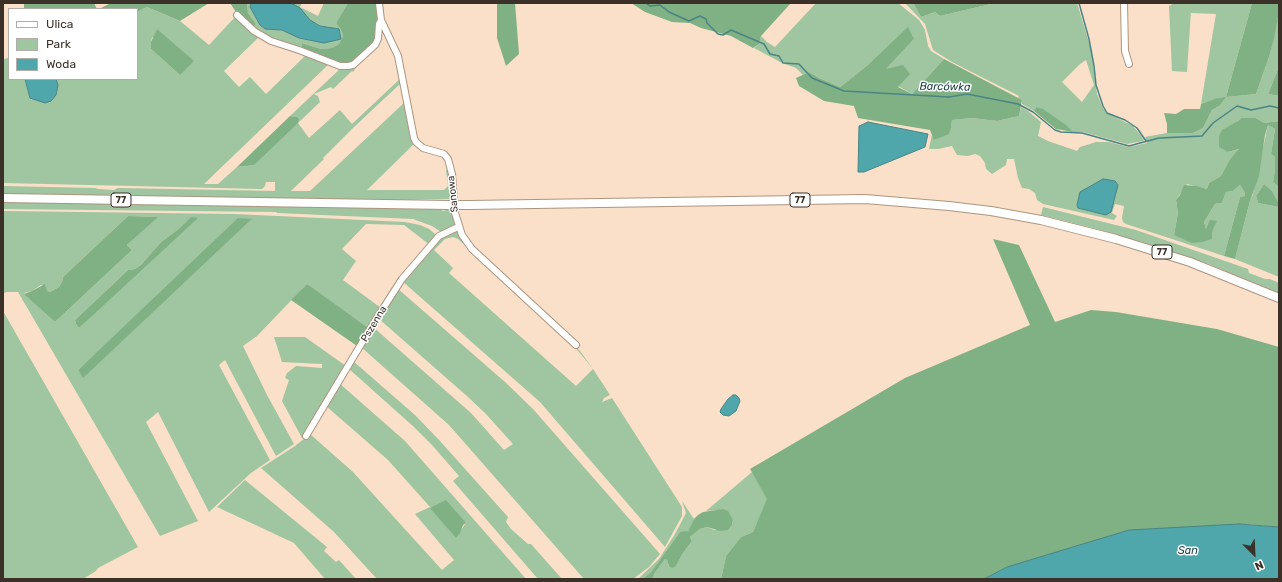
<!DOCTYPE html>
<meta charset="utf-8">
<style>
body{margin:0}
#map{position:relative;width:1282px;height:582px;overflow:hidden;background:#fae0c8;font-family:Rubik,sans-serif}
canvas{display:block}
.frame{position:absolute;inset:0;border:4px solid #3b3128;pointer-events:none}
.legend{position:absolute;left:8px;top:8px;width:130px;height:72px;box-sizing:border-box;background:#fff;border:1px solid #b1ada9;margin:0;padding:5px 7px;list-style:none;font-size:12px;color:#3b3128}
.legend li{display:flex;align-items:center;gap:8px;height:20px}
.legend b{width:20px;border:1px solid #b1ada9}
.north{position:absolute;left:1234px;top:534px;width:40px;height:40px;-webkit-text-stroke:3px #fff;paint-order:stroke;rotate:156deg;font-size:11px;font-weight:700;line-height:16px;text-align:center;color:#3b3128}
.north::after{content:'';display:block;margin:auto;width:14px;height:18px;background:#3b3128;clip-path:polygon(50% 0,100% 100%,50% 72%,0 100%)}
</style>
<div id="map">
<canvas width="1282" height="582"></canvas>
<div class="frame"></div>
<ul class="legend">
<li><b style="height:5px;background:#fff"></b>Ulica</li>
<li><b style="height:11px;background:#9fc5a1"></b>Park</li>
<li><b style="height:11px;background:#50a7ab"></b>Woda</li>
</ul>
<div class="north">N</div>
</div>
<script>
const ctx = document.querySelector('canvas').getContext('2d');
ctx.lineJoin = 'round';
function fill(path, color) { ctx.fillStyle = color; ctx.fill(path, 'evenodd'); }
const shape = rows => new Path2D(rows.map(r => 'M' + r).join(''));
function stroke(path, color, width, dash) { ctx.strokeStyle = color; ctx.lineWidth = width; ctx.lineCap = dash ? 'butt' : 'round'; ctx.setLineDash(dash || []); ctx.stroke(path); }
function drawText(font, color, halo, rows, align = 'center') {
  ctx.font = font + ' Rubik,sans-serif'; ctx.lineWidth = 3; ctx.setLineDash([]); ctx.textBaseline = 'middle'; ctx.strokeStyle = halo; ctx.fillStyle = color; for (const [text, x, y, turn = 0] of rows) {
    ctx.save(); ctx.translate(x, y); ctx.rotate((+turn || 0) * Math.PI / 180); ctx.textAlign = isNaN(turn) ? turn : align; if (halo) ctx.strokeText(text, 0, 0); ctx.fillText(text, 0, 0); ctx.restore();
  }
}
const green = shape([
 [247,3,251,3,250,7,260,25,265,29,282,30,299,38,337,28,325,28,320,26,310,20,295,5,289,3,302,3,300,7,318,16,324,3,348,3,336,23,341,30,343,36,339,44,332,48,321,49,302,43,301,49,272,40,252,28,256,24,248,13],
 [816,3,898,3,919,20,925,30,928,46,931,51,944,59,912,94,898,86,885,70,914,39,868,65,840,87,819,78,809,72,803,75,796,68,782,63,754,48,759,44,761,36,767,42,775,47],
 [905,3,915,3,914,4,921,17,935,12,940,16,995,3,1077,3,1091,49,1097,94,1103,108,1107,113,1133,126,1143,138,1144,141,1127,144,1083,132,1073,132,1036,107,1034,111,1022,104,1022,100,1018,98,1019,96,952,62,933,50,925,24],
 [1086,60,1094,85,1082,102,1062,82,1080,64],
 [1174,3,1252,3,1226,97,1256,94,1269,57,1279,12,1279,67,1268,94,1279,96,1279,121,1264,123,1256,118,1241,118,1237,122,1228,152,1240,149,1230,159,1221,176,1209,183,1207,189,1187,184,1176,200,1178,213,1174,235,1212,239,1213,229,1206,229,1204,222,1215,204,1222,203,1226,192,1233,191,1240,185,1244,191,1245,196,1240,197,1224,256,1126,224,1123,222,1122,218,1124,206,1115,204,1112,213,1117,216,1114,220,1043,204,1037,200,1035,193,1029,189,1022,188,1018,178,1014,159,1007,159,1006,165,992,174,986,169,985,163,980,156,975,154,968,156,957,155,952,146,938,149,929,149,932,134,935,140,951,128,952,120,972,118,997,121,1019,116,1021,107,1028,111,1041,122,1038,136,1048,141,1077,151,1080,147,1096,142,1109,142,1129,147,1147,143,1145,137,1167,133,1193,133,1203,128,1212,110,1219,106,1214,99,1201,104,1216,14,1191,13,1191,11,1187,72,1172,71,1169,6],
 [147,7,180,21,209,45,236,16,259,37,224,71,239,87,250,77,266,94,307,54,330,63,204,184,218,184,237,167,254,165,294,116,290,116,341,68,360,62,353,72,352,71,333,89,331,87,314,94,318,96,320,102,298,123,309,138,340,110,352,124,401,78,401,83,354,127,323,158,324,159,291,191,310,191,405,102,410,130,409,132,409,135,411,135,415,143,367,190,444,190,448,186,446,170,448,170,450,171,455,223,454,226,441,232,432,226,413,219,277,213,276,212,3,209,3,202,440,209,443,211,450,209,449,199,395,200,3,194,3,186,95,188,98,189,114,190,118,188,275,191,275,182,266,182,265,186,262,189,3,183,3,59,9,58,9,79,25,79,29,95,53,99,57,91,56,79,137,79,137,12],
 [152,37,180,75,151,49,151,42],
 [1268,125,1275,129,1271,154,1275,157,1275,171,1273,182,1279,187,1279,203,1272,191,1264,184,1256,196,1258,203,1279,207,1279,277,1235,259,1250,201,1253,194],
 [1043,207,1136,230,1248,269,1249,273,1265,279,1270,279,1279,283,1279,294,1209,264,1170,251,1093,228,1041,215],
 [3,211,235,214,405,222,420,225,429,229,435,234,435,237,430,245,404,225,366,224,342,249,356,261,343,280,381,308,306,434,302,438,282,401,289,380,285,378,287,373,296,366,322,368,322,364,282,362,274,337,305,337,346,366,357,346,307,284,257,336,243,346,267,395,294,444,276,456,225,360,219,365,270,460,251,473,209,512,158,412,146,422,198,521,160,536,18,292,7,292,3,293],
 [128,216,157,217,127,245,132,250,55,322,24,293,32,291,41,285,46,287,46,291,50,292,59,287,62,282,63,277],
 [191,217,79,328,76,324,75,320,128,270,135,269,141,265,161,242,180,228],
 [252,219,83,377,78,370,152,301],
 [456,231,467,247,458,239,453,237,445,239,434,250,453,268,449,273,576,386,593,369,569,340,580,351,593,369,610,395,604,398,602,402,612,398,682,507,682,516,665,547,540,402,402,281,441,238],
 [397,288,505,382,533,409,660,554,649,567,633,579,584,579,449,425,361,347,373,327,471,413,504,450,513,444,486,414,468,397,378,318],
 [3,311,138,547,98,568,96,571,83,579,3,579],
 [353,361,415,415,440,441,508,517,506,522,511,529,528,544,531,544,562,579,538,579,453,481,459,476,432,445,414,427,348,368],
 [339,383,405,441,526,579,377,579,334,532,261,468,295,446,310,434,353,472,442,570,454,560,415,514,430,507,388,460,326,406],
 [430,507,466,523,456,537],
 [752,472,768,499,753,532,741,537,726,556,721,579,653,579,654,574,665,559,667,560,669,566,676,566,683,553,692,541,690,537,700,529,707,527,714,530,728,530,732,525,733,520,717,510,706,511],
 [245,480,327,547,324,551,336,562,339,560,356,579,325,579,294,543,217,507],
 [682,501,694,519,690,529,688,533,680,532,651,572,643,579,638,579,659,559,675,534,686,513]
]);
const forest = shape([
 [24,3,94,3,97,9,24,9],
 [111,3,209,3,180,21,147,7,137,12,137,9,99,9],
 [230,3,247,3,248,13,256,24,252,28,238,15],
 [348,3,377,3,379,19,376,40,354,63,342,65,301,49,302,43,321,49,332,48,339,44,343,36,341,30,336,23],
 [497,3,515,3,519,54,506,66,497,38],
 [631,3,791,3,761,36,759,44,753,48,731,36,701,28,690,23,672,22,645,12],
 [915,3,995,3,940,16,935,12,921,17,914,4],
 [1252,3,1279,3,1279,12,1274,38,1269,57,1256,94,1226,97,1219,106,1212,110,1203,128,1193,133,1167,133,1167,124,1164,113,1176,114,1184,109,1200,109,1201,104,1214,99,1226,97],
 [908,27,914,39,886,69,903,65,910,74,898,87,912,94,944,59,1022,100,1019,116,997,121,972,118,952,120,951,128,949,134,934,140,930,130,858,118,854,106,824,101,799,86,796,78,809,72,819,78,840,87,868,65],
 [157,29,194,61,180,75,151,49,151,42],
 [1279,67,1279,96,1268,94],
 [1036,107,1043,109,1066,125,1073,132,1056,129,1034,111],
 [290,116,297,117,299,119,298,123,254,165,237,167],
 [1241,118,1256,118,1264,123,1279,121,1279,187,1273,182,1275,171,1275,157,1271,154,1275,129,1268,125,1265,135,1259,176,1250,201,1235,259,1224,256,1240,197,1245,196,1244,191,1240,185,1233,191,1226,192,1222,203,1215,204,1204,222,1206,229,1210,220,1217,221,1213,229,1212,239,1202,242,1192,243,1174,235,1178,213,1176,200,1180,195,1184,185,1197,186,1207,189,1209,183,1221,176,1230,159,1239,149,1228,152,1219,147,1219,136,1222,130,1238,121],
 [1264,184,1272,191,1279,203,1279,207,1258,203,1256,196],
 [128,216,158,217,127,245,132,250,55,322,24,294,32,291,45,284,47,291,50,292,59,287,62,282,63,277],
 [191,217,198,218,79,328,76,324,75,320,128,270,135,269,141,265,161,242,180,228],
 [238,218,252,219,83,378,78,370],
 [993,239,1019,245,1055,322,1091,310,1116,312,1217,329,1279,347,1279,527,1244,524,1007,567,984,579,721,579,726,556,741,537,753,532,767,499,750,469,905,378,1030,325],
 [307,284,368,328,357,346,291,300],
 [446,500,466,523,463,525,460,533,456,538,430,508],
 [723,509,728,511,733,520,732,525,728,530,720,531,707,527,700,529,690,537,692,541,683,553,676,566,672,568,669,566,667,560,665,559,654,574,653,579,643,579,651,572,680,532,687,531,688,532,694,519,698,515,703,512]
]);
const water = shape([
 [251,3,289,3,295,5,300,8,310,20,320,26,339,29,341,39,324,43,299,38,282,30,265,29,260,25,250,7,251,3],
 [25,79,56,79,58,85,56,95,51,101,45,103,30,98,25,79],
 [868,122,928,134,925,147,864,172,858,172,859,126,868,122],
 [1103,179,1115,181,1118,185,1111,212,1106,215,1078,208,1077,205,1080,192,1103,179],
 [733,395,736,395,739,398,740,401,736,411,729,416,723,415,720,412,721,409,728,399,733,395],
 [1239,524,1279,527,1279,579,984,579,1007,567,1129,530,1239,524]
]);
const stream = shape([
 [646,3,650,6,660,5,669,12,689,21,700,16,706,19,707,23,718,34,723,35,731,30,764,44,770,54,779,56,783,63,799,64,812,78,844,91,949,97,967,94,1018,104,1033,112,1055,130,1061,132,1082,133,1129,146,1159,138,1202,136,1213,123,1237,106,1251,110,1270,106,1279,108],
 [1079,3,1089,39,1094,66,1096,85,1103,106,1107,113,1125,120,1137,128,1146,141]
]);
const minor = shape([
 [379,3,381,20,398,56,414,138,416,142,423,148,444,154,448,159,452,174,455,213,462,235,472,249,576,345],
 [1124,3,1125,51,1129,64],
 [237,15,254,31,271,41,299,50,340,66,348,66,353,65,375,45,378,39,379,24,381,20],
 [306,436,375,321,402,279,439,236,458,227]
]);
const major = shape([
 [3,198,448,205],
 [469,205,865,199,949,206,991,211,1041,220,1116,239,1190,262,1279,298]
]);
const majorBridge = shape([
 [448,205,469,205]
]);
const shields = [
 [121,200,20],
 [800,200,20],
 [1162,252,20]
];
const shieldNames = [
 ["77",121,200],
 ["77",800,200],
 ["77",1162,252]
];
const streetNames = [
 ["Sanowa",453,194,-96],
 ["Pszenna",374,324,-59]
];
const waterNames = [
 ["Barcówka",945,87,1],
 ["San",1188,551]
];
fill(green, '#9fc5a1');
fill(forest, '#80b184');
fill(water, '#50a7ab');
stroke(water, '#4a8484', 1);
stroke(stream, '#4a8484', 1.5);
stroke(minor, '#ad957f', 8);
stroke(major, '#ad957f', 10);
stroke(minor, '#fff', 6);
stroke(major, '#fff', 8);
stroke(majorBridge, '#ad957f', 10, []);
stroke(majorBridge, '#fff', 8);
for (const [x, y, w] of shields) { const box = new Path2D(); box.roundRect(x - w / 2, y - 7, w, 14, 3); ctx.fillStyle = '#fff'; ctx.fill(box); stroke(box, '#3b3128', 1); }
drawText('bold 9px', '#3b3128', null, shieldNames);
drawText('10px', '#3b3128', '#fff', streetNames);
drawText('italic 11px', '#153e40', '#fff', waterNames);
</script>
